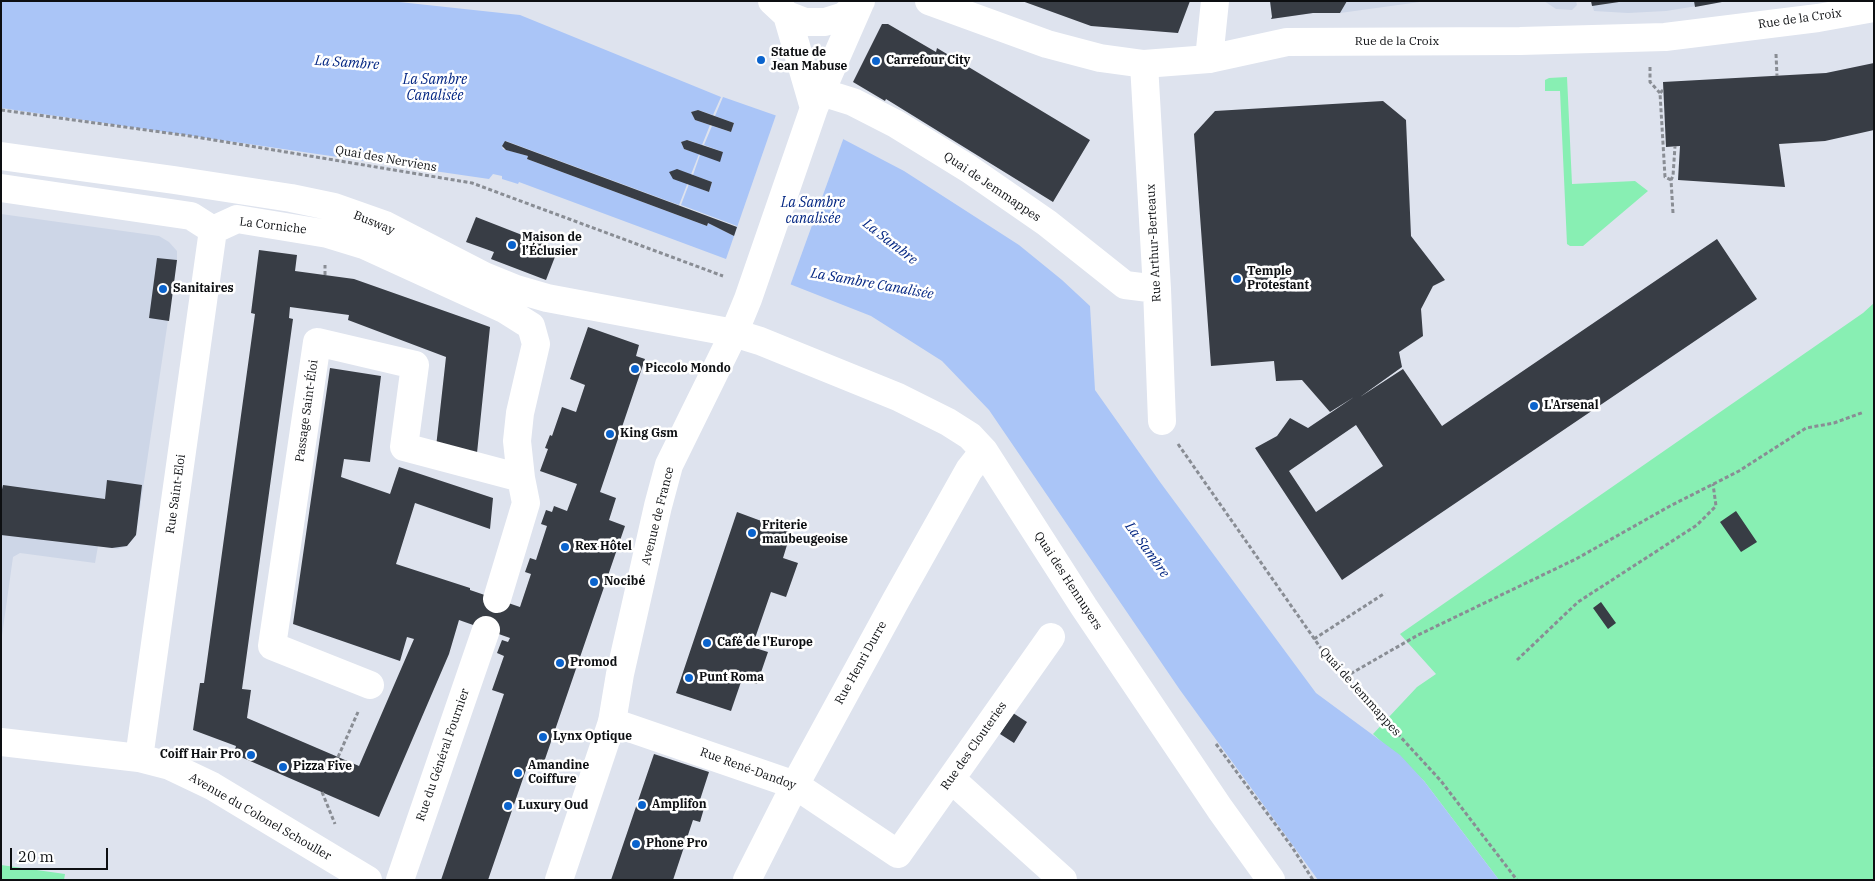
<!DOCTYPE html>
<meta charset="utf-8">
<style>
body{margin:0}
#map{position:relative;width:1875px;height:881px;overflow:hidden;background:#dee3ee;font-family:"IBM Plex Serif",serif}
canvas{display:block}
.frame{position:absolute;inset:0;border:2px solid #0d0f12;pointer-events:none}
.scale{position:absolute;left:10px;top:848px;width:98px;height:22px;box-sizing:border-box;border:2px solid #0d0f12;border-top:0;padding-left:6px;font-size:15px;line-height:18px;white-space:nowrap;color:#0d0f12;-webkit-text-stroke:4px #fff;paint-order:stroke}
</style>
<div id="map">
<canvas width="1875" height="881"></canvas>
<div class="frame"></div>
<div class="scale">20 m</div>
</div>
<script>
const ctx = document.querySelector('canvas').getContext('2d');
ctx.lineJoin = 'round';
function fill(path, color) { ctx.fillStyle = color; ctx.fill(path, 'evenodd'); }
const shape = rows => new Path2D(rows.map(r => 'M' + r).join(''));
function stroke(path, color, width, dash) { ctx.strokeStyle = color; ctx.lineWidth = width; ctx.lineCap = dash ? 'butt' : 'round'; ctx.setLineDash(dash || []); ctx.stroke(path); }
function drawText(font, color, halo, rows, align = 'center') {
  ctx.font = font + ' "IBM Plex Serif",serif'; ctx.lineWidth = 5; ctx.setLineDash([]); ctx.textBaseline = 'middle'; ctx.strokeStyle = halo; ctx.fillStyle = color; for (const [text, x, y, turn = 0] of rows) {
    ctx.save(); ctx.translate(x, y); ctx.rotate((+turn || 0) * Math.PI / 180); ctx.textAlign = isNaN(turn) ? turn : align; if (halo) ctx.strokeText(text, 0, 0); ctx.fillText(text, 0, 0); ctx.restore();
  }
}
const built = shape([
 [1270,1,1427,1,1340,13,1313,13,1271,19,1272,16],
 [1544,1,1576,1,1577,5,1572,10,1556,9],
 [1591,1,1728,1,1666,11,1628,13,1594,11],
 [1,214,159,236,169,242,177,251,177,260,136,535,127,546,118,549,98,546,95,563,20,553,13,557,1,643]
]);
const green = shape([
 [1567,77,1572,184,1635,181,1648,191,1583,246,1570,246,1567,244,1560,91,1545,91,1545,80,1549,78],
 [1874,303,1874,769,1872,767,1874,770,1874,880,1499,880,1424,781,1373,734,1417,687,1436,674,1400,634,1863,313],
 [1,865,65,874,64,880,1,880]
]);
const water = shape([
 [1,1,390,1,520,15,721,97,713,115,698,110,691,112,695,120,710,125,702,145,688,140,681,142,684,149,699,154,679,205,506,141,502,146,503,149,528,156,527,159,707,226,708,223,734,236,737,226,681,205,689,184,709,192,712,182,693,175,700,155,723,152,704,145,712,126,731,132,734,123,715,116,723,97,843,139,904,171,1019,245,1062,280,1090,306,1095,390,1160,482,1316,693,1400,755,1424,781,1499,880,1318,880,1180,690,989,410,942,361,871,316,726,259,519,182,518,184,502,179,502,176,493,174,489,179,1,108]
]);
const pier = shape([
 [777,112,844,137,790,286,725,262]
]);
const building = shape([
 [1022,1,1190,1,1178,33,1091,26],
 [1270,1,1347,1,1340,13,1313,13,1271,19,1272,17],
 [1591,1,1618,1,1619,2,1592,6],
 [1694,1,1722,1,1722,2,1695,7],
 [882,24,888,24,936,52,937,48,1090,140,1053,202,886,99,885,101,853,82],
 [1874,63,1874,130,1825,141,1779,144,1785,187,1678,180,1680,146,1666,147,1663,82,1826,73],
 [1383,101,1406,120,1411,236,1445,280,1433,286,1421,309,1423,336,1399,352,1402,367,1360,397,1403,369,1442,426,1717,239,1757,299,1342,580,1255,448,1277,436,1290,418,1308,428,1354,397,1330,412,1302,380,1276,381,1274,361,1211,366,1194,134,1215,111],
 [1356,425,1383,466,1316,512,1289,471],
 [698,110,734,123,731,132,695,120,691,112],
 [687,140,723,152,720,162,684,149,681,142],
 [505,141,737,227,734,236,708,223,707,226,527,159,528,156,506,150,502,146],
 [677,169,712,182,709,192,673,179,669,172],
 [476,217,558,249,546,280,491,259,494,252,466,242],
 [259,250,297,255,295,271,354,279,490,327,477,453,436,447,446,357,348,320,349,315,290,307,289,318,293,319,242,689,251,690,247,718,359,766,414,639,407,637,400,661,293,624,330,368,381,376,370,462,344,459,341,477,390,494,399,467,493,498,490,529,415,503,396,564,470,588,470,590,520,607,531,574,525,572,530,558,536,560,547,526,541,524,546,510,552,512,554,506,567,511,577,484,540,471,548,449,545,448,550,435,552,436,562,407,576,412,585,385,570,379,588,327,639,345,636,356,645,359,600,492,616,498,609,520,625,526,543,765,529,761,488,880,441,880,504,694,492,690,504,656,497,653,502,640,508,642,510,638,459,620,449,654,379,817,234,754,236,746,193,730,200,683,204,683,255,314,251,313],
 [157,258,177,260,169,321,149,318],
 [107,480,142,485,136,535,127,546,112,548,1,535,1,494,3,485,105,499],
 [1736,511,1757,542,1741,552,1720,522],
 [737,512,791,532,783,558,798,563,786,597,771,592,752,647,768,652,757,684,742,679,731,711,676,693],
 [1601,602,1616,623,1608,629,1593,608],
 [1013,713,1027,722,1014,743,1000,734],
 [654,754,709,772,699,803,705,805,700,822,693,820,673,880,611,880]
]);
const path = shape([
 [1776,54,1777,76],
 [1650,67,1650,82,1660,93],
 [1663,90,1660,93,1665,177,1671,180],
 [1,110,190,136,472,183,723,276],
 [1673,213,1671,180,1673,176,1675,146],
 [325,275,325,265],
 [1178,444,1327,657,1441,781,1517,880],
 [1314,639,1385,593],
 [1517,660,1578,602,1697,525,1716,506,1713,484],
 [1345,677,1418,635,1576,559,1670,506,1739,471,1806,428,1834,423,1864,412],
 [1216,744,1292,847,1313,880],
 [338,757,358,712],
 [322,792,335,824]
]);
const minor = shape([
 [1209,59,1215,1],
 [1144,64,1157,289,1162,421],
 [821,92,853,102,896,124,969,169,1047,223,1125,285,1157,289],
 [1,156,174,180,291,198,334,207,385,225,484,276,516,289,547,298,734,333,760,341,898,397,948,422,970,436,984,451,1084,607,1220,809,1271,880],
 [1,188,191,216,213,230,237,219,328,234,364,245,504,309,531,326,536,344,520,413,517,441,521,478,526,503,497,599],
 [370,685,272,646,317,342,415,365,404,447,521,478],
 [612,722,795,785,898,854,1051,637],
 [1,742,139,758,170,766,212,786,368,880],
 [139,758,213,230],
 [951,779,1063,880],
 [400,880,486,630],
 [747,880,795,785,896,600,969,470,984,451]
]);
const major = shape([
 [772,1,787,15,805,22,825,22,844,16,861,1],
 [929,1,1047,44,1100,58,1144,64,1209,59,1287,42,1520,41,1665,37,1818,18,1874,8],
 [787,15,814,108],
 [559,880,612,722,620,674,658,506,669,465,734,333,748,299,814,108,860,3]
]);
const markers = [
 [761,60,5,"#0a63cd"],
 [876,61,5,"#0a63cd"],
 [512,245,5,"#0a63cd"],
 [1237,279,5,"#0a63cd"],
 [163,289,5,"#0a63cd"],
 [635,369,5,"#0a63cd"],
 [1534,406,5,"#0a63cd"],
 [610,434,5,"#0a63cd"],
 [752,533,5,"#0a63cd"],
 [565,547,5,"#0a63cd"],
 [594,582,5,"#0a63cd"],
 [707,643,5,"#0a63cd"],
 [560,663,5,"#0a63cd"],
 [689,678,5,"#0a63cd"],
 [543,737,5,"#0a63cd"],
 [251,755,5,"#0a63cd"],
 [283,767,5,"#0a63cd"],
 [518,773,5,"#0a63cd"],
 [642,805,5,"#0a63cd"],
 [508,806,5,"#0a63cd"],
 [636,844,5,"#0a63cd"]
];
const streetNames = [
 ["Rue de la Croix",1800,19,-8],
 ["Rue de la Croix",1397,42],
 ["Quai des Nerviens",386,159,10],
 ["Quai de Jemmappes",992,187,34],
 ["Busway",374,223,22],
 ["La Corniche",273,226,7],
 ["Rue Arthur-Berteaux",1154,243,-93],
 ["Passage Saint-Éloi",307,411,-82],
 ["Rue Saint-Eloi",176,494,-82],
 ["Avenue de France",658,516,-76],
 ["Quai des Hennuyers",1068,581,57],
 ["Rue Henri Durre",861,663,-61],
 ["Quai de Jemmappes",1360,692,48],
 ["Rue des Clouteries",974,746,-55],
 ["Rue du Général Fournier",443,755,-71],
 ["Rue René-Dandoy",748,769,20],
 ["Avenue du Colonel Schouller",260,817,30]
];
const poiNames = [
 ["Statue de",771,53],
 ["Jean Mabuse",771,67],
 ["Carrefour City",886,61],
 ["Maison de",522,238],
 ["l’Éclusier",522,252],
 ["Temple",1247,272],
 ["Protestant",1247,286],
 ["Sanitaires",173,289],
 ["Piccolo Mondo",645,369],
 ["L'Arsenal",1544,406],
 ["King Gsm",620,434],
 ["Friterie",762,526],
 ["maubeugeoise",762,540],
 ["Rex Hôtel",575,547],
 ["Nocibé",604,582],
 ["Café de l'Europe",717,643],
 ["Promod",570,663],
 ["Punt Roma",699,678],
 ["Lynx Optique",553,737],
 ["Coiff Hair Pro",241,755,"right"],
 ["Amandine",528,766],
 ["Coiffure",528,780],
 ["Pizza Five",293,767],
 ["Amplifon",652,805],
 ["Luxury Oud",518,806],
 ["Phone Pro",646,844]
];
const waterNames = [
 ["La Sambre",347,63,4],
 ["La Sambre",435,80],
 ["Canalisée",435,96],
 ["La Sambre",813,203],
 ["canalisée",813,219],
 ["La Sambre",890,242,38],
 ["La Sambre Canalisée",872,284,10],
 ["La Sambre",1147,550,54]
];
fill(built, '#cdd6e7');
fill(green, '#88efb3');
fill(water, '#aac5f7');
fill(pier, '#dee3ee');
fill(building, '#383d45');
stroke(path, '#898d94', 3, [4, 2.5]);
stroke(minor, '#fff', 28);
stroke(major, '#fff', 28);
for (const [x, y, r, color] of markers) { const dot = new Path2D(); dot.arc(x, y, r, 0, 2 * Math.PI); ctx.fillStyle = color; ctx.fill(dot); stroke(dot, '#fff', 2); }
drawText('12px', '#0d0f12', '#fff', streetNames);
drawText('bold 12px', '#0d0f12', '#fff', poiNames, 'left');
drawText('italic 14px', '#022582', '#fff', waterNames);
</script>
